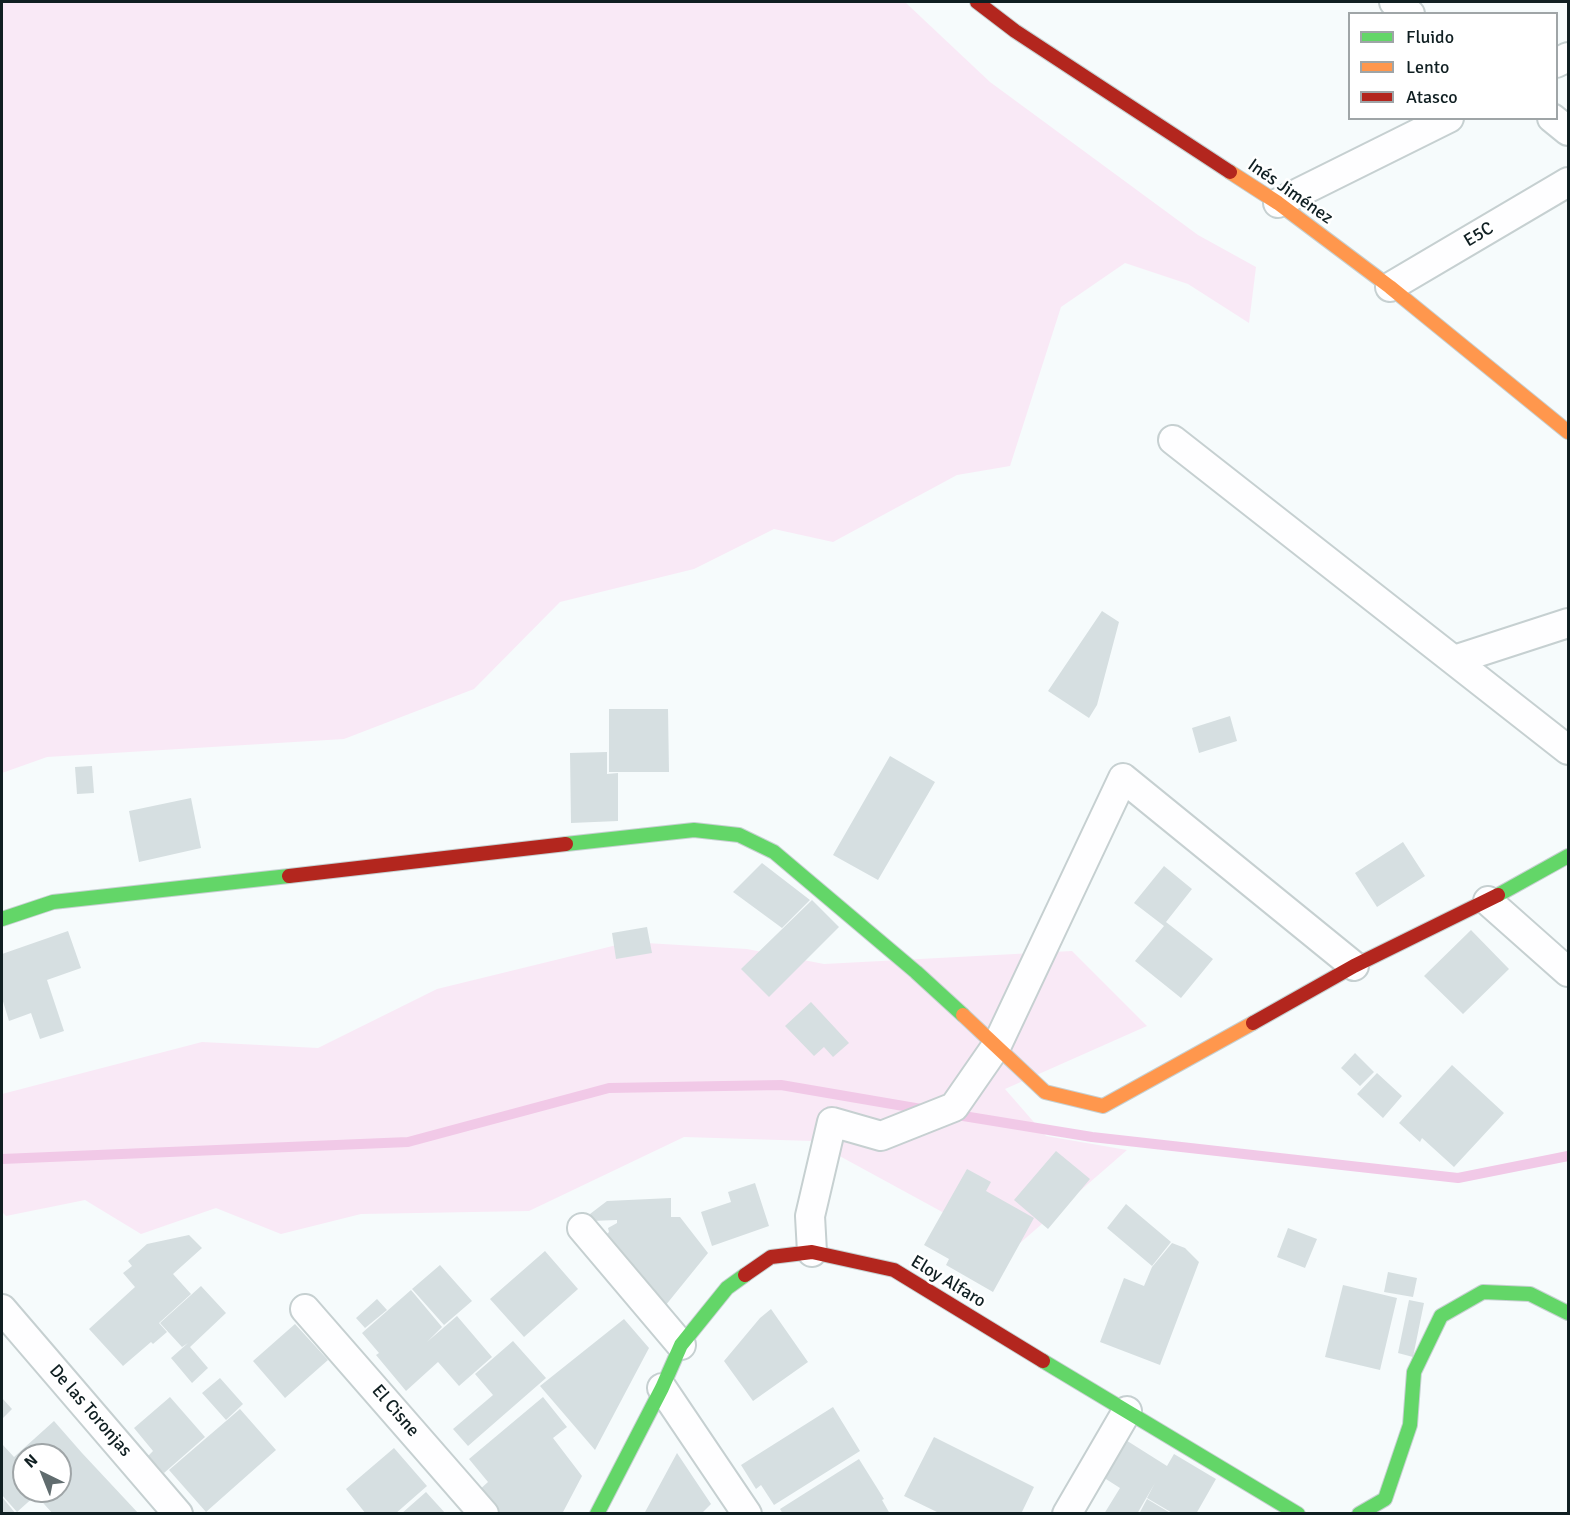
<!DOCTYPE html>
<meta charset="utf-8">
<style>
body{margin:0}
#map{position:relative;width:1570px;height:1515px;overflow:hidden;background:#f6fbfc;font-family:Signika,sans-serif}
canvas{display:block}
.frame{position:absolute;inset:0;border:3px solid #101f22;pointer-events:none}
.legend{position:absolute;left:1348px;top:12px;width:210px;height:108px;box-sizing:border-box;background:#fff;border:2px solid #9fa5a7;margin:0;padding:8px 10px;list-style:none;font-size:18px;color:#101f22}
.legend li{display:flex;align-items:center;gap:12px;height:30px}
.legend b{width:30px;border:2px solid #9fa5a7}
.north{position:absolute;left:12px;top:1443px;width:60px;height:60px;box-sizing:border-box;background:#fff;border:2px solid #9fa5a7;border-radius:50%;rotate:317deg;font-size:16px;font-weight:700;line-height:24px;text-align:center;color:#101f22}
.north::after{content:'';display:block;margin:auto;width:21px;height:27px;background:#606c6e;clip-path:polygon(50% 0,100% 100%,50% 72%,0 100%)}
</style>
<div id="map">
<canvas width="1570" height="1515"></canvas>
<div class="frame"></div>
<ul class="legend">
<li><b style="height:8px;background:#63d668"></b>Fluido</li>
<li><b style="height:8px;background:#ff974d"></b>Lento</li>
<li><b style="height:8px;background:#b3261e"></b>Atasco</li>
</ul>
<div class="north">N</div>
</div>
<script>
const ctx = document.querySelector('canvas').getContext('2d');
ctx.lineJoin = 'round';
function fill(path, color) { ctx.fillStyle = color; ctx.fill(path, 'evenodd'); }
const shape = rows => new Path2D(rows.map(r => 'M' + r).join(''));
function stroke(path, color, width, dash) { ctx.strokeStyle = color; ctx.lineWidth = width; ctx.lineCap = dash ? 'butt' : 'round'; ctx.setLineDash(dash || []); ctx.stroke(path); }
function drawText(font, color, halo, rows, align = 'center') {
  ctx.font = font + ' Signika,sans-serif'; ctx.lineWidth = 5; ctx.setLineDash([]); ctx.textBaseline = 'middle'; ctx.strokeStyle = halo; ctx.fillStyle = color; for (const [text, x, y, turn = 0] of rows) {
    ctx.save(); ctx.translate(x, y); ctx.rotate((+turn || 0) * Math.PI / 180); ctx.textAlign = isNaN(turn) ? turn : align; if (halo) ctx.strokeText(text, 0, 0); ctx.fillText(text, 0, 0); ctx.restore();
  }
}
const green = shape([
 [2,2,905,2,990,82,1198,235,1256,267,1249,323,1188,284,1125,263,1061,307,1010,466,957,475,833,542,774,529,694,569,560,602,474,689,344,739,47,757,2,773],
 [629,942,747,949,824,964,1072,951,1147,1026,1005,1089,1046,1136,1127,1150,1012,1250,812,1141,684,1137,529,1211,361,1214,281,1234,216,1208,141,1234,85,1200,6,1216,2,1212,2,1094,202,1042,318,1048,437,989]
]);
const stream = shape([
 [951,1114,1092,1137,1458,1178,1568,1156],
 [2,1159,408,1142,609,1088,781,1085,927,1110]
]);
const building = shape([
 [1102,611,1119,622,1097,705,1089,718,1048,691],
 [609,709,668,709,669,772,609,772],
 [1230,716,1237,741,1199,753,1192,728],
 [607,752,607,774,618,773,618,821,571,823,570,753],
 [890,756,935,782,878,880,833,855],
 [92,766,94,793,77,794,75,767],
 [191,798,201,848,139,862,129,811],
 [1403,842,1425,876,1377,907,1355,873],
 [762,863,810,900,782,928,733,892],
 [1164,866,1192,889,1166,922,1213,959,1181,998,1135,961,1164,926,1134,903],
 [812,900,839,927,769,997,741,969],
 [647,927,652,953,616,959,612,933],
 [1471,930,1509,969,1463,1014,1424,976],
 [68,931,81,968,47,980,64,1031,40,1039,31,1013,9,1021,2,998,2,954],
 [811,1002,849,1043,833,1057,824,1047,814,1056,785,1026],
 [1355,1053,1374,1072,1360,1086,1341,1068],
 [1452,1065,1504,1113,1454,1167,1422,1138,1420,1142,1399,1123],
 [1377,1073,1402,1096,1383,1118,1357,1094],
 [1056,1151,1090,1179,1048,1229,1014,1200],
 [967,1169,991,1182,986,1191,1034,1218,993,1292,946,1265,949,1259,924,1245],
 [755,1183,769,1226,712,1246,701,1212,731,1202,728,1192],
 [671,1198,671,1217,680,1217,708,1253,661,1311,597,1243,609,1232,608,1228,617,1223,617,1220,591,1221,590,1214,607,1201],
 [1126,1204,1171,1242,1152,1266,1107,1228],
 [1288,1228,1317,1239,1305,1268,1277,1257],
 [189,1235,202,1248,173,1274,191,1294,159,1323,167,1332,153,1344,151,1342,123,1366,89,1329,135,1287,123,1273,132,1266,128,1261,147,1244],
 [1172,1243,1185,1248,1199,1262,1160,1365,1100,1342,1124,1278,1144,1286,1152,1267],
 [545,1251,578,1289,524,1337,490,1299],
 [440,1265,472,1301,444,1325,412,1289],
 [1388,1272,1417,1278,1413,1297,1384,1292],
 [1343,1285,1397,1298,1380,1370,1325,1357],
 [201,1286,226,1313,190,1347,208,1368,192,1383,171,1358,188,1343,182,1347,160,1323],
 [411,1290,442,1327,427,1342,457,1316,492,1357,459,1386,438,1362,406,1391,376,1355,379,1353,362,1333],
 [377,1299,387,1310,365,1328,356,1318],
 [1409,1300,1424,1303,1413,1357,1398,1353],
 [771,1309,808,1362,753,1401,724,1361,760,1318],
 [624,1319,649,1348,595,1450,540,1386],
 [295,1324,328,1360,285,1398,253,1361],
 [513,1341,546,1378,468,1446,453,1429,493,1395,475,1374],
 [220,1378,243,1404,226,1420,202,1393],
 [170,1397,205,1437,164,1473,148,1456,153,1451,134,1428],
 [543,1397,567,1427,553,1438,582,1476,562,1514,497,1514,477,1492,488,1482,469,1459],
 [2,1398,12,1409,2,1419],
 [833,1407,860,1451,774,1505,761,1485,756,1489,741,1465],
 [240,1409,276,1450,206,1512,169,1470],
 [54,1421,82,1453,139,1514,53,1514,36,1495,17,1512,2,1495,2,1446,3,1445,14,1457],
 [24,1455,60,1455,60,1491,24,1491],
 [934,1437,1034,1487,1021,1514,941,1514,904,1496],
 [1121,1437,1167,1466,1174,1454,1216,1479,1196,1514,1174,1514,1147,1498,1155,1483,1137,1514,1104,1514,1120,1488,1098,1474],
 [394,1448,427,1486,395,1514,366,1514,346,1489],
 [677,1453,711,1504,701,1514,644,1514],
 [859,1459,884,1499,882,1500,890,1514,783,1514,780,1509],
 [426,1492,446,1514,401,1514],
 [2,1497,16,1514,2,1514],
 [1147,1499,1172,1514,1139,1514]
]);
const street = shape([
 [1394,2,1410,14],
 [1556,63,1568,57],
 [1552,118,1568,131],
 [1278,203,1449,118],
 [1390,287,1568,182],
 [1173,440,1568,750],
 [1454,660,1568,623],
 [1488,901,1568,972],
 [582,1228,681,1345],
 [812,1252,810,1216,832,1122,881,1136,954,1107,997,1045,1123,778,1354,966],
 [2,1309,178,1514],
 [305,1309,484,1514],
 [662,1388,747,1514],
 [1067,1514,1127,1411]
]);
const fast = shape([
 [566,844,694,830,739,835,774,852,916,972,963,1015],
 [1498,895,1568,856],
 [2,919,53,902,289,876],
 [1043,1361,1298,1514],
 [597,1514,662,1388,681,1345,727,1288,745,1275],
 [1359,1514,1385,1499,1410,1425,1414,1372,1441,1316,1483,1292,1530,1294,1568,1313]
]);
const slow = shape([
 [1230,172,1278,203,1390,287,1568,432],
 [963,1015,1045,1092,1103,1106,1253,1023]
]);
const jam = shape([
 [977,2,1015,31,1230,172],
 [289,876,566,844],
 [1253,1023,1354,966,1498,895],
 [745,1275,771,1257,812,1252,894,1270,1043,1361]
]);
const streetNames = [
 ["Inés Jiménez",1290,192,35],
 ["E5C",1479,235,-31],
 ["Eloy Alfaro",948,1282,31],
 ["De las Toronjas",90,1411,49],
 ["El Cisne",395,1411,49]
];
fill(green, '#f9e9f6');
stroke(stream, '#f1c9e7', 10);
fill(building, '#d6dfe1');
stroke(street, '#c6d0d1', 32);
stroke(fast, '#c6d0d1', 16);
stroke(slow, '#c6d0d1', 16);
stroke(jam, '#c6d0d1', 16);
stroke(street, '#fefeff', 28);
stroke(fast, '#63d668', 14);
stroke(slow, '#ff974d', 14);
stroke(jam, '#b3261e', 14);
drawText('18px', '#101f22', '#fff', streetNames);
</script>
